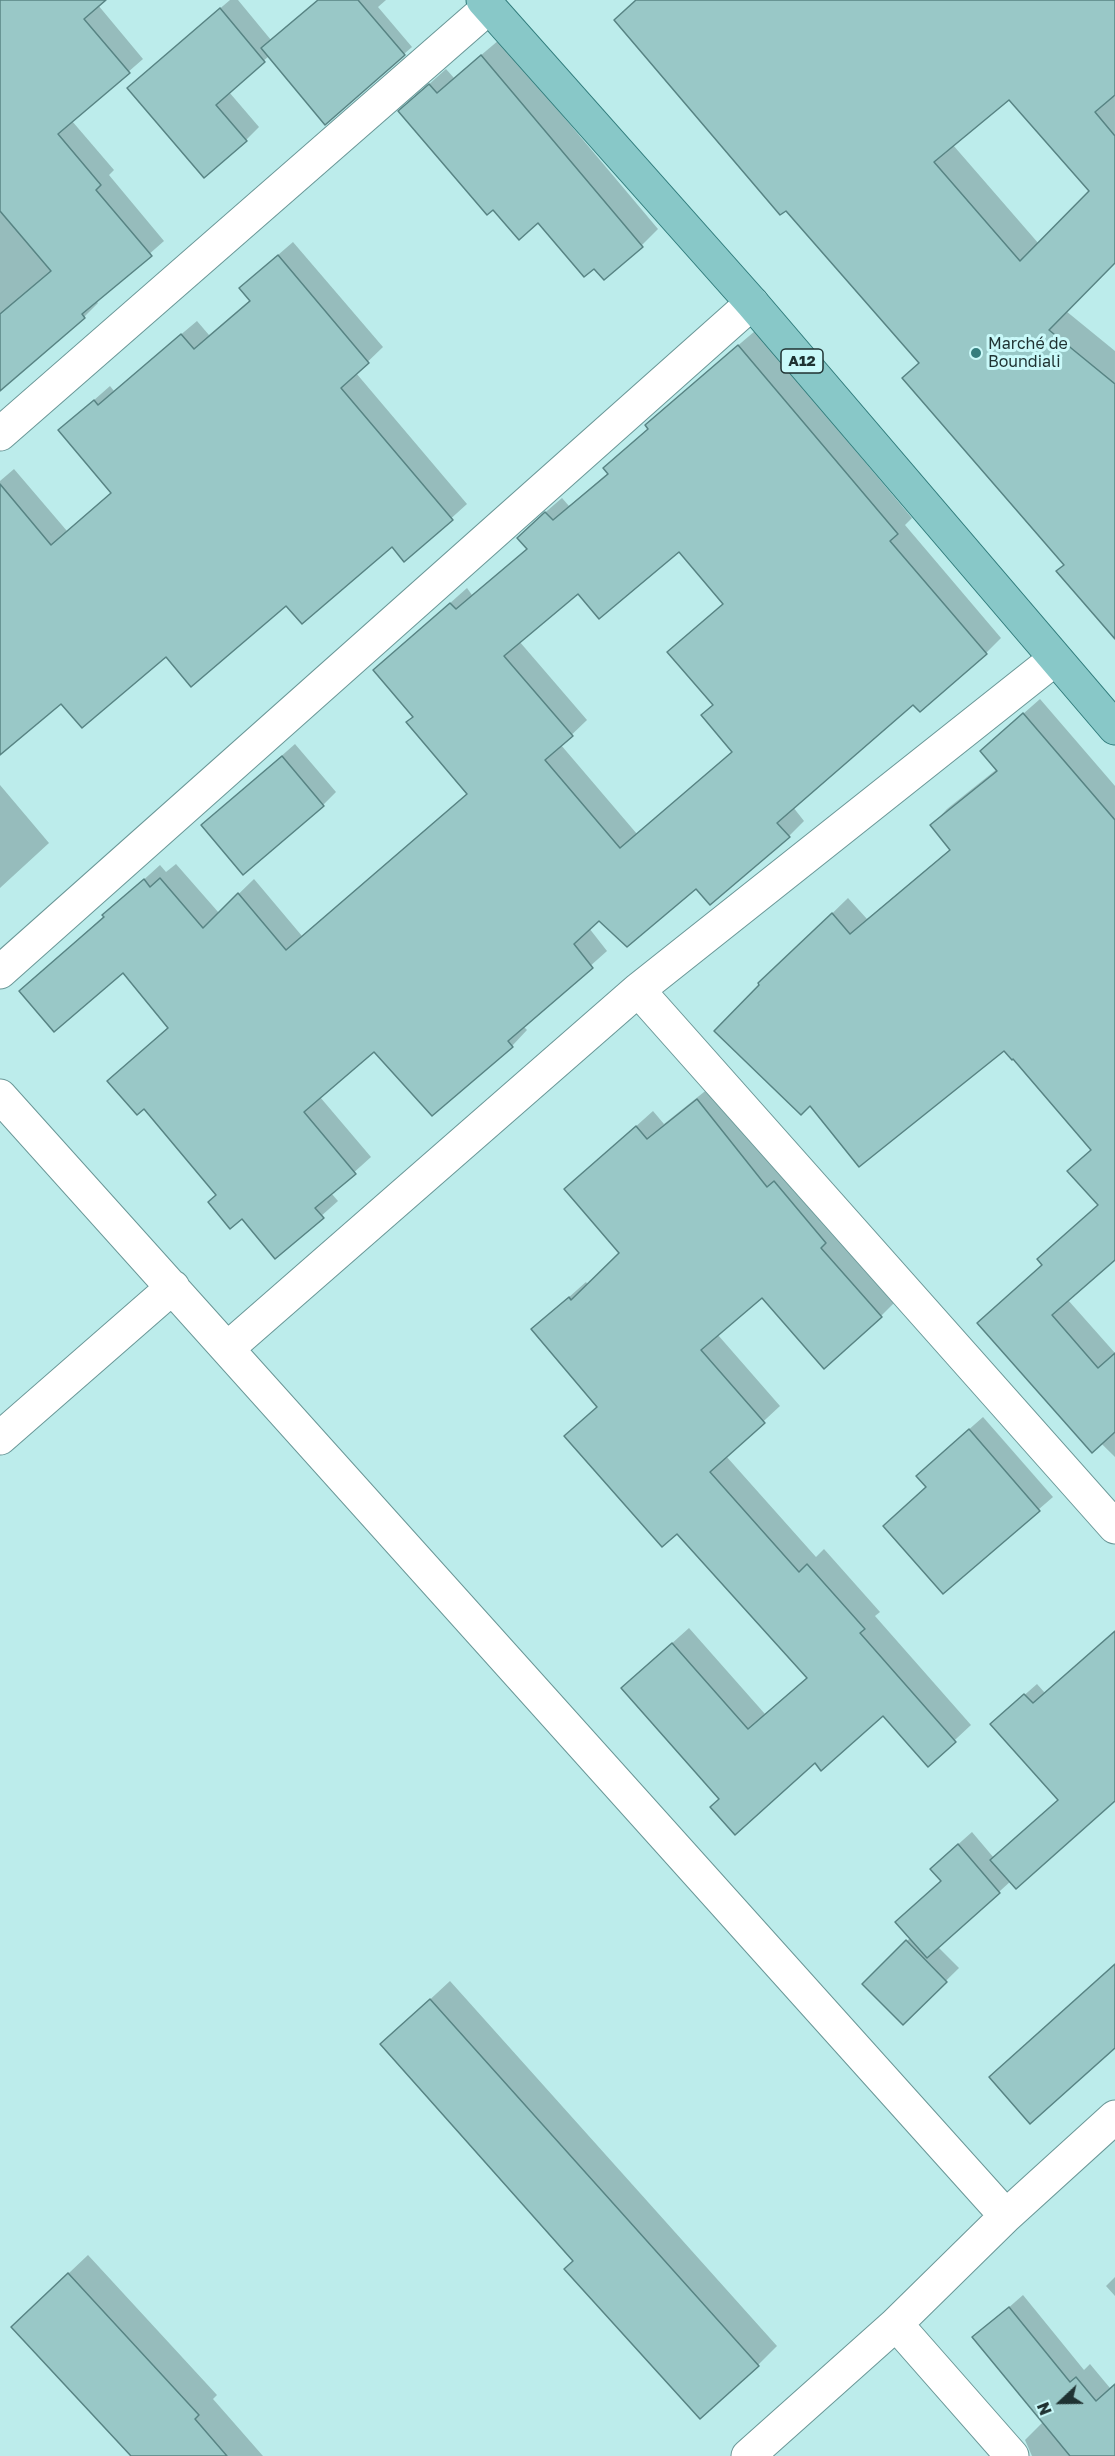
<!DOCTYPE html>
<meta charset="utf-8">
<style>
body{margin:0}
#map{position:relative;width:1115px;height:2456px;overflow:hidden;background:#bceceb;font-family:"Golos Text",sans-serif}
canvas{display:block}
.north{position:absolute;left:1031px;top:2372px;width:60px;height:60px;-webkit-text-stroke:4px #c9f9f9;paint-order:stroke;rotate:248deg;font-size:16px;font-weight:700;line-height:24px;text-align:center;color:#1f3232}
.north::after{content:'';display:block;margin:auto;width:21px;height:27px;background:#1f3232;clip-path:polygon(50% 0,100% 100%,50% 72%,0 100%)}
</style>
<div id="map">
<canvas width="1115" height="2456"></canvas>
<div class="north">N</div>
</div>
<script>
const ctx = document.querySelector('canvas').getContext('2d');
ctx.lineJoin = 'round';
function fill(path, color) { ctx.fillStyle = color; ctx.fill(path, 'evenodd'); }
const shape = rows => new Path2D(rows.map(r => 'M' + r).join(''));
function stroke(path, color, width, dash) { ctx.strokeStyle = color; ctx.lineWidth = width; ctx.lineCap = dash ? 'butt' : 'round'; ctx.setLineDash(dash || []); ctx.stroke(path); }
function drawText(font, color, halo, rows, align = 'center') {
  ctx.font = font + ' "Golos Text",sans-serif'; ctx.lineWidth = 6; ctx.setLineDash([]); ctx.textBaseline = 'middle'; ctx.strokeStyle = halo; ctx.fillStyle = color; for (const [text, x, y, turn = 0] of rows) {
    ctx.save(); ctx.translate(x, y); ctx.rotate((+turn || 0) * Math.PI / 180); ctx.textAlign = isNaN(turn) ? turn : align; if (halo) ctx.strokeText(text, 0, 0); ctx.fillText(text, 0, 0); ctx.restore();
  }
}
const shadow = shape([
 [0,0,104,0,98,5,143,59,72,121,114,170,109,175,164,241,96,301,98,303,84,317,5,385,0,379],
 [230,0,238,0,271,40,319,0,386,0,378,7,412,47,404,54,269,56,229,92,259,127,246,140,142,75],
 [636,0,1115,0,1115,261,1066,311,1115,351,1115,636,920,362,786,208,616,20],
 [1010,98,1091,191,1039,244,953,145],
 [499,40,658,229,642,245,594,267,538,221,417,95,446,69,454,78],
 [293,242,383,347,356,373,467,504,405,560,392,545,287,603,61,702,0,753,0,481,14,469,67,531,112,492,60,430,110,386,114,391,197,321,209,335,251,299,256,274],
 [755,331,912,518,905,525,1001,638,986,653,914,702,793,807,804,821,789,836,696,886,599,919,589,928,607,951,523,1026,527,1030,512,1046,374,1050,320,1097,371,1157,331,1193,338,1201,275,1257,242,1217,217,1194,144,1107,109,1081,169,1026,123,971,21,991,160,865,166,872,176,864,219,913,254,879,302,936,468,793,414,717,375,670,467,588,472,595,528,548,534,522,562,498,569,506,609,472,605,468,649,428,647,425,662,410],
 [679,549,724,603,670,652,715,704,733,751,637,834,561,745,587,720,519,641,578,591],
 [1040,699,1115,786,1115,1114,1004,1049,776,968,848,898,867,919,951,849,932,825,947,809,997,769,998,736],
 [295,744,336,792,323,805,203,825],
 [0,785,49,843,0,888],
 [714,1084,897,1300,881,1316,763,1296,718,1335,780,1406,726,1456,816,1557,824,1549,880,1612,875,1616,971,1725,928,1765,883,1713,815,1761,720,1799,640,1672,689,1628,765,1714,808,1677,599,1406,533,1329,586,1282,588,1285,620,1253,566,1189,653,1111,664,1124],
 [1115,1129,1115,1259,1068,1300,1115,1353,1115,1457,979,1323,1044,1264,1099,1204],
 [983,1417,1053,1497,943,1592,927,1487,931,1463],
 [1115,1631,1115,1799,1011,1881,938,1947,959,1968,903,2023,864,1984,911,1937,942,1881,945,1856,972,1832,994,1858,1059,1800,1004,1713,1037,1684,1045,1693],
 [450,1981,777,2346,758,2365,574,2261,382,2044],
 [88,2255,217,2395,213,2399,263,2456,133,2456,32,2308],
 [1115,2277,1115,2296,1106,2286],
 [1023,2295,1084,2370,1090,2364,1110,2388,1115,2384,1115,2456,1032,2456,1025,2440,1043,2422,974,2338]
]);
const building = shape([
 [0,0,106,0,84,19,130,73,58,134,101,185,96,190,152,256,82,314,85,318,0,391,0,314,51,271,0,211,0,0],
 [318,0,358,0,405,55,325,125,261,48,318,0],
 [636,0,1115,0,1115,95,1095,112,1115,136,1115,263,1049,330,1115,384,1115,639,1056,571,1064,565,902,378,919,363,786,211,780,215,614,20,636,0],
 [1009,100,1089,191,1020,261,934,162,1009,100],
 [220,8,265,62,216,105,247,141,204,178,127,88,220,8],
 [481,55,643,247,604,280,594,269,584,277,538,223,519,240,493,210,487,215,398,111,429,84,437,93,481,55],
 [278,255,369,363,341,388,453,520,404,562,392,547,302,624,286,606,191,687,166,657,82,728,61,704,0,755,0,484,51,545,111,493,58,430,94,400,98,405,181,334,194,349,250,301,239,288,278,255],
 [738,345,898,534,890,541,987,654,920,712,913,705,777,823,790,837,710,905,696,889,627,947,599,921,574,944,593,968,508,1041,513,1047,432,1116,374,1052,304,1112,356,1174,315,1208,324,1218,275,1259,242,1219,230,1229,208,1202,216,1195,144,1109,137,1115,107,1081,168,1028,123,973,54,1032,19,991,104,917,102,915,144,879,150,887,160,878,203,928,238,893,286,950,467,794,406,722,413,717,373,670,450,603,456,609,527,549,517,538,545,512,553,520,608,474,603,468,648,429,645,425,738,345],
 [679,552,723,604,667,652,713,705,701,715,732,752,620,848,545,760,573,736,504,656,578,594,599,619,679,552],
 [1023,713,1115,820,1115,1260,1052,1315,1098,1368,1115,1353,1115,1432,1092,1453,977,1323,1042,1265,1037,1259,1098,1205,1067,1171,1091,1150,1013,1059,1012,1060,1004,1051,859,1167,810,1106,801,1115,714,1031,759,985,758,983,832,913,850,934,950,850,930,825,997,771,980,751,1023,713],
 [282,756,324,806,243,875,201,825,282,756],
 [697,1099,767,1187,774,1181,826,1243,821,1248,882,1317,824,1369,762,1298,701,1350,765,1423,710,1472,799,1572,807,1564,865,1629,860,1633,956,1742,928,1767,883,1716,821,1771,815,1763,735,1835,710,1807,719,1799,621,1688,672,1643,748,1729,807,1678,677,1534,662,1547,564,1436,597,1407,531,1329,569,1297,571,1300,619,1253,564,1189,636,1126,647,1139,697,1099],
 [969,1429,1040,1511,943,1594,883,1526,926,1487,916,1476,969,1429],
 [1115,1631,1115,1801,1016,1889,990,1860,1058,1800,990,1724,1024,1694,1033,1703,1115,1631],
 [958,1844,1000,1893,927,1958,895,1922,941,1881,930,1869,958,1844],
 [906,1940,947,1982,903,2025,862,1984,906,1940],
 [1115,1964,1115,2048,1030,2124,989,2077,1115,1964],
 [430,1999,759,2366,700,2419,564,2269,573,2261,380,2044,430,1999],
 [68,2273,199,2415,195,2419,227,2456,131,2456,11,2327,68,2273],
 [1009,2307,1070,2382,1076,2377,1096,2401,1115,2384,1115,2456,1070,2456,972,2337,1009,2307]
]);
const street = shape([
 [0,434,489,7],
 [0,972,752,303],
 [638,990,1115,1527],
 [0,1096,1006,2216],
 [228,1348,638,990,1055,659],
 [0,1438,173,1287],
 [896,2324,1012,2456],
 [748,2456,896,2324,1006,2216,1115,2117]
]);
const primary = shape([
 [483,0,752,303,1115,728]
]);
const markers = [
 [976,353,6,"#357e7e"]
];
const shields = [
 [802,361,42]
];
const shieldNames = [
 ["A12",802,361]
];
const poiNames = [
 ["Marché de",988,344],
 ["Boundiali",988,362]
];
fill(shadow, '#0003');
fill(building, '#99c8c7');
stroke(building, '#588484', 1.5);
stroke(street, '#6a9797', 35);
stroke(primary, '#307b7b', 35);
stroke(street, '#fff', 33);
stroke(primary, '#88c8c8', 33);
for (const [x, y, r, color] of markers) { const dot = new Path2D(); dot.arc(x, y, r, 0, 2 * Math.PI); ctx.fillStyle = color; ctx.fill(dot); stroke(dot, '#c9f9f9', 2); }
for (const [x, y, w] of shields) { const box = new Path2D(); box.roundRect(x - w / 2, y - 12, w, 24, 4.5); ctx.fillStyle = '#c9f9f9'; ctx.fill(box); stroke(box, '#1f3232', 1.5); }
drawText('bold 15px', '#1f3232', null, shieldNames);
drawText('16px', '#1f3232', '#c9f9f9', poiNames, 'left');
</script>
